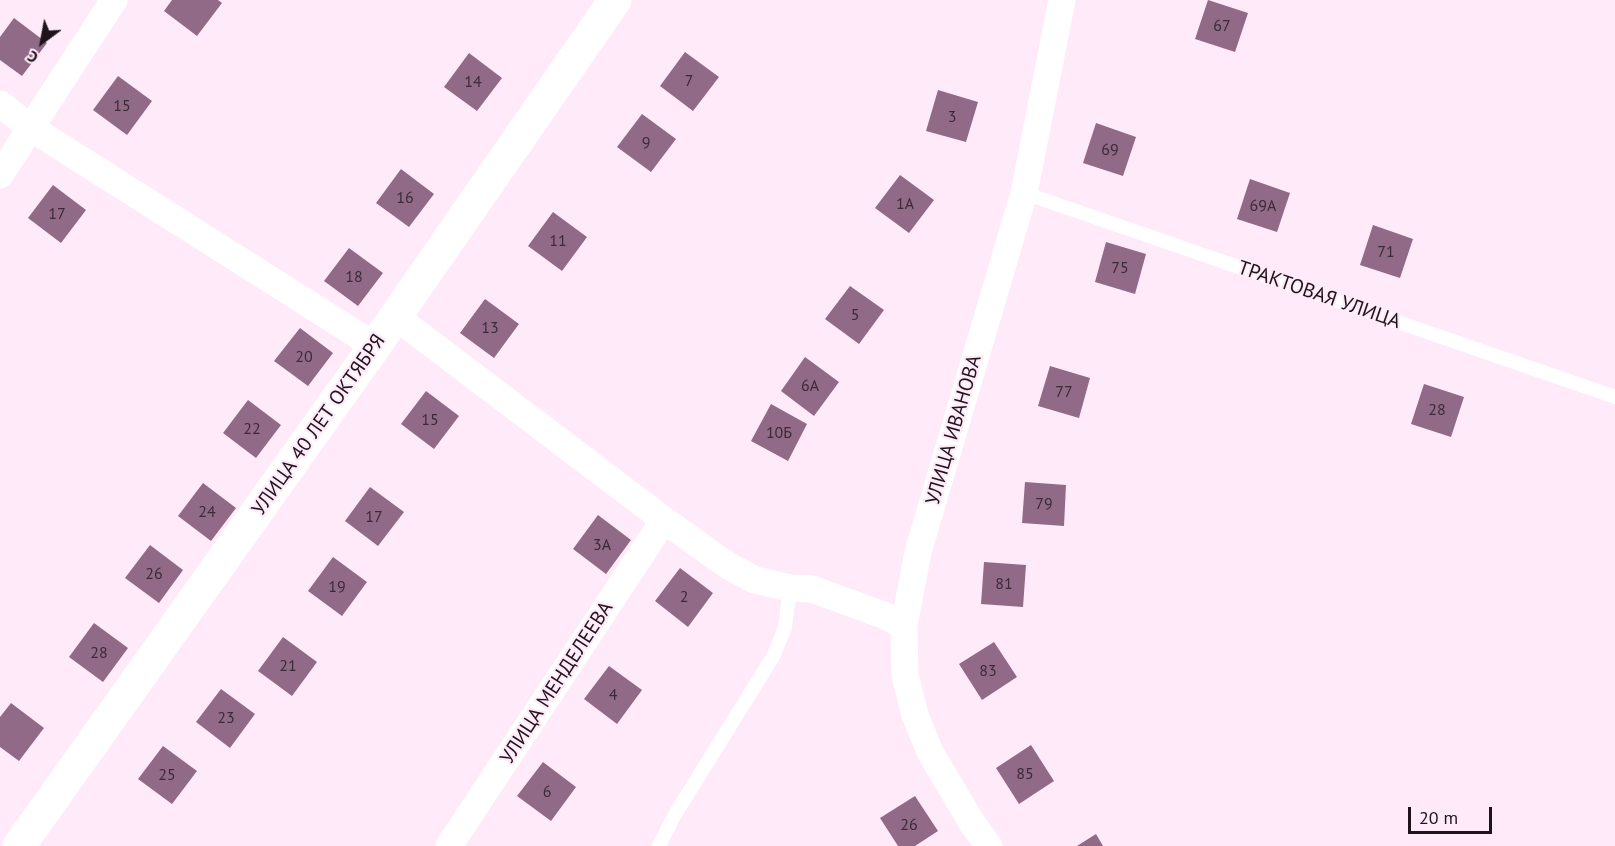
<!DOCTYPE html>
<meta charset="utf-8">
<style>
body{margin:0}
#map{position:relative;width:1615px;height:846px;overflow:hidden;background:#feeaf8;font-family:"PT Sans",sans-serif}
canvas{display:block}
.north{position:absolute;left:12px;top:12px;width:60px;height:60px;-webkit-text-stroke:4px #feeaf8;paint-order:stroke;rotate:212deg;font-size:16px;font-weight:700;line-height:24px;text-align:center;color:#1f141c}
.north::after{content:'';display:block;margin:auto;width:21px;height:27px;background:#1f141c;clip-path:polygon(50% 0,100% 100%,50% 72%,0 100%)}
.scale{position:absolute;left:1408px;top:807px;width:84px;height:27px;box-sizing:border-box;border:3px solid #1f141c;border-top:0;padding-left:8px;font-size:18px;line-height:21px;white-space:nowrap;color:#1f141c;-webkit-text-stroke:4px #feeaf8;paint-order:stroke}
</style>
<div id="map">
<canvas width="1615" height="846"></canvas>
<div class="north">С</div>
<div class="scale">20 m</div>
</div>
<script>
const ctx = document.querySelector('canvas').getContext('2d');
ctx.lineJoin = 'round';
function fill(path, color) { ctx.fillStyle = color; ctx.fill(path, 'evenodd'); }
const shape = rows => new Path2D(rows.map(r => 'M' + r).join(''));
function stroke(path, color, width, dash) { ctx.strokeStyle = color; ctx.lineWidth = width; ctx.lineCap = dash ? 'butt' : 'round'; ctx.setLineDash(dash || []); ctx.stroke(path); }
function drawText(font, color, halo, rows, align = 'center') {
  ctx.font = font + ' "PT Sans",sans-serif'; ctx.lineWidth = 4.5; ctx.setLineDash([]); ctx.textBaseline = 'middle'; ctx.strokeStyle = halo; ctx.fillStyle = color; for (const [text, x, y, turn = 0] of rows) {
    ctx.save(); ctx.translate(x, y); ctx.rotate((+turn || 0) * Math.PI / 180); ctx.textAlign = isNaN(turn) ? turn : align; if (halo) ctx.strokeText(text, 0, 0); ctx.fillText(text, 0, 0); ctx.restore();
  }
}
const building = shape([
 [172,0,218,0,222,3,197,36,164,11],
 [1208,0,1248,13,1235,52,1195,39],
 [14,18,47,43,22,76,0,60,0,37],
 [685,52,719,77,693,111,660,86],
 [469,53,502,78,477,111,444,87],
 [118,76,152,101,127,135,93,110],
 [938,90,978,102,966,142,926,131],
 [642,114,676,139,651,172,617,147],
 [1096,123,1136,137,1123,176,1083,163],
 [401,169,434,194,409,227,376,203],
 [900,175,934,200,909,233,875,208],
 [1250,179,1290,193,1277,232,1237,219],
 [53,185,86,210,61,243,28,218],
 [553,212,587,237,562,271,528,246],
 [1373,225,1413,239,1400,278,1360,265],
 [1106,242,1146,254,1135,294,1095,282],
 [349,248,383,273,358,306,324,281],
 [850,286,884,310,859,344,825,319],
 [485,299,519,324,494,358,460,333],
 [300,328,333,353,308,386,274,361],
 [805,357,839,382,814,416,781,391],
 [1050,366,1090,378,1079,418,1038,406],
 [1424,384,1464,397,1451,437,1411,424],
 [426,391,459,416,434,449,401,424],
 [248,400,281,425,256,458,223,433],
 [771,404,807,424,788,461,751,441],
 [1025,482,1066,485,1064,526,1022,523],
 [203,483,236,508,211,541,178,516],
 [370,487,404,512,378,546,345,521],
 [598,515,631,540,606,574,573,549],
 [150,545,183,570,159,603,125,578],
 [333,557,367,582,342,616,308,591],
 [984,562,1026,565,1023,607,981,604],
 [680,568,713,593,688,627,655,601],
 [94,623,128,648,103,682,69,657],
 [283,637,317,662,292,696,258,671],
 [994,642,1017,677,982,700,959,664],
 [609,666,642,690,617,724,584,699],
 [221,689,255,714,230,748,196,722],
 [11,703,44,728,19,761,0,747,0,717],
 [1031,745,1054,781,1019,804,996,768],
 [163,746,197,771,172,804,138,779],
 [543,762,576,787,551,821,517,796],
 [915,796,938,831,915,846,898,846,880,818],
 [1096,834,1103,846,1077,846]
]);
const lane = shape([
 [1024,193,1615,397],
 [659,846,674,816,774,655,785,627,790,588]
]);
const street = shape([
 [0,104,31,128,375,346],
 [0,175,114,0],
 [396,317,664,520,727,565,755,580,790,588,812,589,883,615,904,625],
 [449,846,664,520],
 [989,846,972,823,930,752,915,715,905,675,904,625,918,552,1024,193,1062,0]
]);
const secondary = shape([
 [19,846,375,346,615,0]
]);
const numberNames = [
 ["67",1222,26],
 ["7",689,81],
 ["14",473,82],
 ["15",122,106],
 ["3",952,117],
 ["9",646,143],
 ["69",1110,150],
 ["16",405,198],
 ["1А",905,204],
 ["69А",1263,206],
 ["17",57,214],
 ["11",558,241],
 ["71",1386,252],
 ["75",1120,268],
 ["18",354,277],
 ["5",855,315],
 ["13",490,328],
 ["20",304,357],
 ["6А",810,386],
 ["77",1064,392],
 ["28",1437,410],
 ["15",430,420],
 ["22",252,429],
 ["10Б",779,433],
 ["79",1044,504],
 ["24",207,512],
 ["17",374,517],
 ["3А",602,545],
 ["26",154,574],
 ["81",1004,584],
 ["19",337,587],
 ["2",684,597],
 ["28",99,653],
 ["21",288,666],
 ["83",988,671],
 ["4",613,695],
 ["23",226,718],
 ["85",1025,774],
 ["25",167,775],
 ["6",547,792],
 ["26",909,825]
];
const streetNames = [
 ["ТРАКТОВАЯ УЛИЦА",1319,295,19],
 ["УЛИЦА 40 ЛЕТ ОКТЯБРЯ",319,425,-55],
 ["УЛИЦА ИВАНОВА",954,430,-74],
 ["УЛИЦА МЕНДЕЛЕЕВА",557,683,-57]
];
fill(building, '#916a87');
stroke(lane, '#fff', 14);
stroke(street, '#fff', 27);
stroke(secondary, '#fff', 33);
drawText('16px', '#3c2a37', null, numberNames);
drawText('20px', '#1f141c', '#feeaf8', streetNames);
</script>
